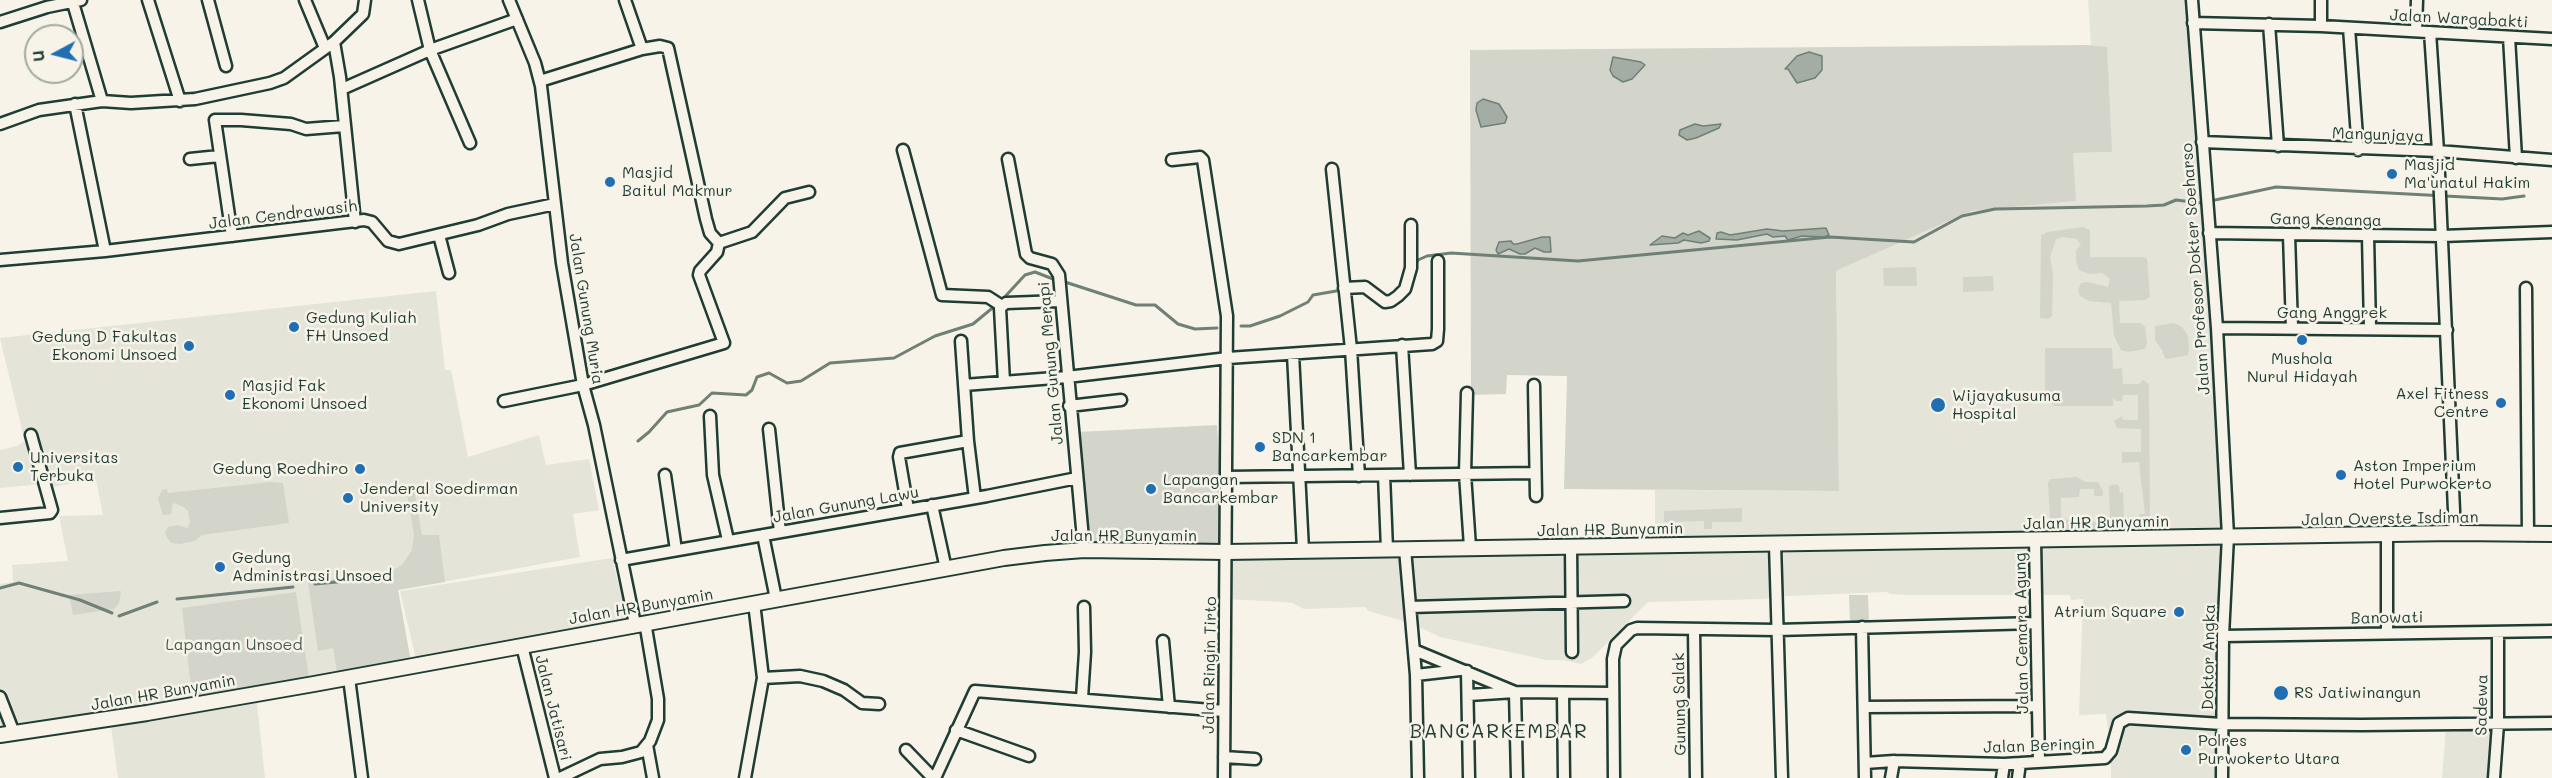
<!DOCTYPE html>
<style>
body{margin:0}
#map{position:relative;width:2552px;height:778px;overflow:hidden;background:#f7f3e8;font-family:Mali,sans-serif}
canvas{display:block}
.north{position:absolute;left:24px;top:24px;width:60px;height:60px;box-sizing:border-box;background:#f7f3e8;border:2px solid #a1aaa0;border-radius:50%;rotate:263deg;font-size:16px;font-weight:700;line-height:24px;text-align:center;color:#1f3d34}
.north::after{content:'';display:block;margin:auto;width:21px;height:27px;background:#1f6fb2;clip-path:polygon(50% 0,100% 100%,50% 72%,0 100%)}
</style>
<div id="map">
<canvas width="2552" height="778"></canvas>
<div class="north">U</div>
</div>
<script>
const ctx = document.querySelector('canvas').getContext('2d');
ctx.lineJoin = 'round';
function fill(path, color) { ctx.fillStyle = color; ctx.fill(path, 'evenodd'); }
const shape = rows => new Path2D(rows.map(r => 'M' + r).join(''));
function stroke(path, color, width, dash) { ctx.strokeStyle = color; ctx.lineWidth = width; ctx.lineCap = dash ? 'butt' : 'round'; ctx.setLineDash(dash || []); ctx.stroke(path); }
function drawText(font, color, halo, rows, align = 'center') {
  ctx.font = font + ' Mali,sans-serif'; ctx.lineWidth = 5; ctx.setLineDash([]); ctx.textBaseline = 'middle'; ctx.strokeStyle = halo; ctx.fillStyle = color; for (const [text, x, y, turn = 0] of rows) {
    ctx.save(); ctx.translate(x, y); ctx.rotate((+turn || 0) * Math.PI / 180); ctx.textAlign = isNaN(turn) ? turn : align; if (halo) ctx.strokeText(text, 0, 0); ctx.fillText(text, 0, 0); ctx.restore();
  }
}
const built = shape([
 [2088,0,2191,0,2228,536,2222,778,2111,778,2111,753,2106,714,2079,715,2083,599,2071,600,2070,595,1908,595,1890,594,1887,592,1786,596,1763,599,1648,602,1592,658,1581,664,1564,660,1547,660,1440,637,1411,623,1368,611,1365,607,1304,609,1292,603,1282,602,1226,599,1226,552,1655,545,1655,490,1839,491,1836,271,1971,211,2075,201,2073,153,2112,152,2091,46],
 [436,291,445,370,451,370,468,457,539,435,546,465,589,459,599,510,573,514,580,557,398,590,410,657,309,678,0,728,0,584,13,582,12,565,68,561,59,516,103,515,96,480,51,487,34,432,23,434,0,338],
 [30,438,41,484,0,488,0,450,17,446],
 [612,558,628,622,416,659,400,591],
 [256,694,265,778,118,778,110,719],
 [2446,729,2495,729,2491,778,2442,778]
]);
const green = shape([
 [2087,45,2107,47,2112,152,2073,153,2076,201,1971,211,1836,271,1839,491,1564,489,1567,376,1507,375,1506,394,1471,395,1470,50],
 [2083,227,2090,230,2090,257,2143,257,2147,259,2150,297,2145,300,2119,301,2120,323,2140,323,2145,327,2147,343,2145,349,2128,352,2121,350,2114,336,2111,303,2089,301,2080,296,2078,290,2081,283,2087,282,2108,287,2110,279,2102,273,2089,274,2079,270,2076,261,2076,250,2081,245,2077,239,2062,237,2056,239,2050,257,2053,274,2052,316,2048,319,2040,318,2041,235,2048,232],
 [1916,267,1917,286,1884,286,1883,268],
 [1993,276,1994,291,1963,292,1963,277],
 [2174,323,2182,327,2188,336,2189,348,2188,355,2168,359,2165,358,2162,350,2155,340,2155,326],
 [2045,348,2112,348,2113,369,2122,368,2123,384,2139,384,2143,380,2149,384,2150,524,2148,533,2061,533,2050,523,2048,482,2051,479,2077,477,2085,482,2098,482,2103,491,2103,496,2094,496,2094,489,2080,489,2079,497,2061,498,2061,519,2101,522,2110,520,2109,486,2116,484,2119,486,2120,493,2123,492,2124,517,2131,517,2132,524,2140,524,2139,514,2145,514,2139,462,2122,463,2122,452,2141,452,2141,429,2117,428,2114,421,2122,416,2123,420,2138,420,2138,395,2123,395,2122,401,2117,401,2113,398,2113,406,2054,406,2045,397],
 [1217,425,1224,547,1084,554,1078,432],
 [271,482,283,483,289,523,202,535,195,541,180,544,171,543,167,537,165,532,168,527,178,525,187,528,190,523,188,511,182,506,173,503,171,514,163,515,158,499,162,490,167,489,168,493],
 [406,489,414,489,422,535,439,535,445,582,398,590,410,657,337,671,333,648,318,651,308,582,388,573,402,565,412,550,414,534],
 [1742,508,1742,522,1712,522,1712,529,1704,529,1704,521,1664,522,1664,511],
 [121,591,119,603,114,609,73,615,69,595],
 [296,592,309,678,192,696,182,608],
 [1849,595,1868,595,1869,621,1850,622]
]);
const water = shape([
 [1809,52,1822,56,1822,70,1815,78,1797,83,1788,69,1785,69,1797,56,1809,52],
 [1613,57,1641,62,1645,65,1632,79,1623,82,1613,76,1610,70,1613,57],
 [1483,99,1499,104,1507,117,1505,123,1481,127,1476,110,1477,103,1483,99],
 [1695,124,1703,126,1721,124,1719,128,1696,138,1687,140,1679,135,1680,130,1695,124],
 [1826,228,1829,235,1824,237,1802,236,1788,240,1785,236,1773,237,1767,234,1737,240,1716,239,1717,233,1721,232,1730,235,1767,229,1783,231,1826,228],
 [1699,231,1710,238,1709,241,1701,243,1684,240,1678,243,1650,245,1662,236,1675,238,1683,233,1688,235,1699,231],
 [1542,237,1550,237,1551,252,1544,252,1535,248,1525,254,1520,254,1509,249,1498,254,1496,250,1499,242,1511,241,1513,244,1517,244,1542,237]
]);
const stream = shape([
 [1415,266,1418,260,1427,256,1451,253,1578,261,1830,237,1914,242,1962,216,1995,209,2147,206,2164,205,2176,200,2201,203,2276,187,2502,199,2524,196],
 [1065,282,1136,305,1155,305,1178,324,1195,329,1217,328],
 [1001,301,1025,275,1035,272,1053,279],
 [1241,326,1250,326,1280,316,1308,302,1313,295,1342,290],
 [638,441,649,432,667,412,699,405,712,393,746,395,752,390,757,377,769,373,787,383,801,381,830,363,894,358,935,336,973,324,996,305],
 [315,584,379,578],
 [0,588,19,583,80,600,112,613],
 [177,599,293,587],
 [119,616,157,602]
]);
const minor = shape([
 [148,0,180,101],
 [208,0,226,66],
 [305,0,325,48],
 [418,0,430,50,517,19],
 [509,0,535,63,541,86,562,263,583,385,594,425,635,624],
 [625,0,642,49],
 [2192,0,2217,328,2228,536,2223,636,2222,778],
 [73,3,102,101],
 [0,22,47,7,81,0],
 [2193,23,2321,26,2552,39],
 [2269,24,2278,146],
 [2321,26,2321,0],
 [2349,28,2358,150],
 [2416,31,2417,0],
 [2430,32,2438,151,2455,533],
 [2509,37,2516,158],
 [334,42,340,77,355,222],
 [540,81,642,49,660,46,668,48,706,219,710,233,719,243],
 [342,89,430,50,470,143],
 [75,104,105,251],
 [0,124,39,110,102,101,131,103,195,99,270,83,284,78,334,42,363,14,365,0],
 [2202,142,2438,151,2552,160],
 [903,150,942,295,988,297,1002,306],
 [190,159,219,156],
 [1008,159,1026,254,1030,258,1052,264,1059,275,1084,550],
 [1172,160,1200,157,1203,160,1227,316,1224,778],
 [1332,169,1351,349,1359,476],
 [2209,233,2442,236,2552,232],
 [439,235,449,273],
 [2289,235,2292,328],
 [232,236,215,120,241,120,291,124,306,129,344,126],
 [2368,236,2370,328],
 [719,243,752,232,785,198,809,192],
 [0,260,105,251,364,220,372,222,388,241,399,244,478,225,508,214,555,204],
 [1344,288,1365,287,1385,302,1391,301,1398,296,1405,289,1411,268,1411,225],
 [2526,288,2528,535],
 [2217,328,2447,330],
 [961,341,968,441,975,498],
 [1402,345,1410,475],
 [1293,354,1303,550],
 [1004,382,1000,308,1006,303,1061,301],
 [964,385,1067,377,1228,358,1432,344,1437,341,1438,329,1438,261],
 [1534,385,1536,496],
 [1467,393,1465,474,1470,547],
 [504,401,583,385,724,343,699,275,700,271,717,252,719,243],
 [1069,406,1121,400],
 [710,416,713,475,728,540],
 [769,429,780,532],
 [665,475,676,550],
 [1384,475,1387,549],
 [1227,477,1534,473],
 [932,505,946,569],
 [908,509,899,457,900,453,968,441],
 [0,518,50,513,52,510,31,435],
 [763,535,776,599],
 [2387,536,2387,633],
 [2035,540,2039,762],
 [1775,544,1782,778],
 [1571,547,1572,652],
 [1405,549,1416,675,1418,778],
 [621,560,987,496,1077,478],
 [1410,607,1624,601],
 [1862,627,1865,778],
 [1694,630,1696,778],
 [2223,636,2552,631],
 [1163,641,1169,707],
 [522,646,555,778],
 [1414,650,1515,692,1613,693],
 [1467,671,1469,778],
 [1416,675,1460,670],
 [349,678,362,778],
 [763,678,800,676,823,681,844,690,862,703,879,704],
 [1563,693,1564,778],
 [1469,695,1515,692,1517,778],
 [0,697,14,733],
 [1082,698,1085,652,1084,607],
 [1864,707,2038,706],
 [956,730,1029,756],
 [647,745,653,778],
 [906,750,933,778],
 [1224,757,1255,759],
 [1865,763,1894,761,2004,764,2105,758,2111,751,2119,723,2128,718,2222,724,2362,725,2552,723],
 [560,778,600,759,622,757,641,752,650,741,658,720,658,699,645,622],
 [745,778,763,678,754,603],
 [935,778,975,691,1224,711],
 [1614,778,1613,659,1616,645,1631,630,1637,628,1777,630,2036,623],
 [1891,778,1894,761],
 [2002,778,2004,764],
 [2018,778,2020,763],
 [2494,778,2498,724,2498,632]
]);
const major = shape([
 [0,735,147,713,314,684,1004,558,1045,553,1084,550,1226,552,2455,533,2552,534]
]);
const markers = [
 [2392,174,6,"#1f6fb2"],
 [610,182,6,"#1f6fb2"],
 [294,327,6,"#1f6fb2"],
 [2302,340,6,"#1f6fb2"],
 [189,346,6,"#1f6fb2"],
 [230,395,6,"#1f6fb2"],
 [2501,403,6,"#1f6fb2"],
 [1938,405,8,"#1f6fb2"],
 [1260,447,6,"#1f6fb2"],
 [18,467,6,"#1f6fb2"],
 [360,469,6,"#1f6fb2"],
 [2341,475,6,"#1f6fb2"],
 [1151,489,6,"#1f6fb2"],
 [348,498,6,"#1f6fb2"],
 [220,567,6,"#1f6fb2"],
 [2179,612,6,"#1f6fb2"],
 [2281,693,8,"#1f6fb2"],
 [2186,750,6,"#1f6fb2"]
];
const streetNames = [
 ["Jalan Wargabakti",2459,19,3],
 ["Mangunjaya",2378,135,2],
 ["Jalan Cendrawasih",283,215,-7],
 ["Gang Kenanga",2326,220,1],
 ["Jalan Profesor Dokter Soeharso",2196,269,-94],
 ["Jalan Gunung Muria",586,309,81],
 ["Gang Anggrek",2332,313],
 ["Jalan Gunung Merapi",1051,363,-95],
 ["Jalan Gunung Lawu",846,505,-10],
 ["Jalan Overste Isdiman",2390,519,-1],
 ["Jalan HR Bunyamin",2096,523,-1],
 ["Jalan HR Bunyamin",1610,530,-1],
 ["Jalan HR Bunyamin",1124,536],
 ["Jalan HR Bunyamin",641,607,-10],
 ["Banowati",2387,618,-1],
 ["Jalan Cemara Agung",2022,633,-91],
 ["Doktor Angka",2209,657,-89],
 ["Jalan Ringin Tirto",1210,665,-89],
 ["Jalan HR Bunyamin",163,693,-10],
 ["Gunung Salak",1680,704,-91],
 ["Sadewa",2482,705,-89],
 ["Jalan Jatisari",553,708,76],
 ["Jalan Beringin",2039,746,-2]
];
const poiNames = [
 ["Masjid",2404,165],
 ["Ma'unatul Hakim",2404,183],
 ["Masjid",622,173],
 ["Baitul Makmur",622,191],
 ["Gedung Kuliah",306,318],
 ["FH Unsoed",306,336],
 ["Gedung D Fakultas",177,337,"right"],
 ["Ekonomi Unsoed",177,355,"right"],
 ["Mushola",2302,359,"center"],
 ["Nurul Hidayah",2302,377,"center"],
 ["Masjid Fak",242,386],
 ["Ekonomi Unsoed",242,404],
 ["Axel Fitness",2489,394,"right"],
 ["Centre",2489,412,"right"],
 ["Wijayakusuma",1952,396],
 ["Hospital",1952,414],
 ["SDN 1",1272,438],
 ["Bancarkembar",1272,456],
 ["Universitas",30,458],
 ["Terbuka",30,476],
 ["Aston Imperium",2353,466],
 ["Hotel Purwokerto",2353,484],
 ["Gedung Roedhiro",348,469,"right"],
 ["Lapangan",1163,480],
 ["Bancarkembar",1163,498],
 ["Jenderal Soedirman",360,489],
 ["University",360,507],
 ["Gedung",232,558],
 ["Administrasi Unsoed",232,576],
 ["Atrium Square",2167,612,"right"],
 ["RS Jatiwinangun",2294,693],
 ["Polres",2198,741],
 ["Purwokerto Utara",2198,759]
];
const parkNames = [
 ["Lapangan Unsoed",234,645]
];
const quarterNames = [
 ["BANCARKEMBAR",1499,732]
];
fill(built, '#e5e4d9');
fill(green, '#d3d5ca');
fill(water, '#a4ada3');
stroke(water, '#6f8077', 1.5);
stroke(stream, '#6f8077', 3);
stroke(minor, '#1f3d34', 15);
stroke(major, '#1f3d34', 18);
stroke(minor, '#f7f3e8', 10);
stroke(major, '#f7f3e8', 14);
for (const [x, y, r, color] of markers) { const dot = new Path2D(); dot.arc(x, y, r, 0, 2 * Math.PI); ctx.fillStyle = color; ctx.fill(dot); stroke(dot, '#f7f3e8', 2); }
drawText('16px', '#1f3d34', '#f7f3e8', streetNames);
drawText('16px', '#1f3d34', '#f7f3e8', poiNames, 'left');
drawText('16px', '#435b52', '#f7f3e8', parkNames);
ctx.letterSpacing = '1.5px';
drawText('20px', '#1f3d34', '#f7f3e8', quarterNames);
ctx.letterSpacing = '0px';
</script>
